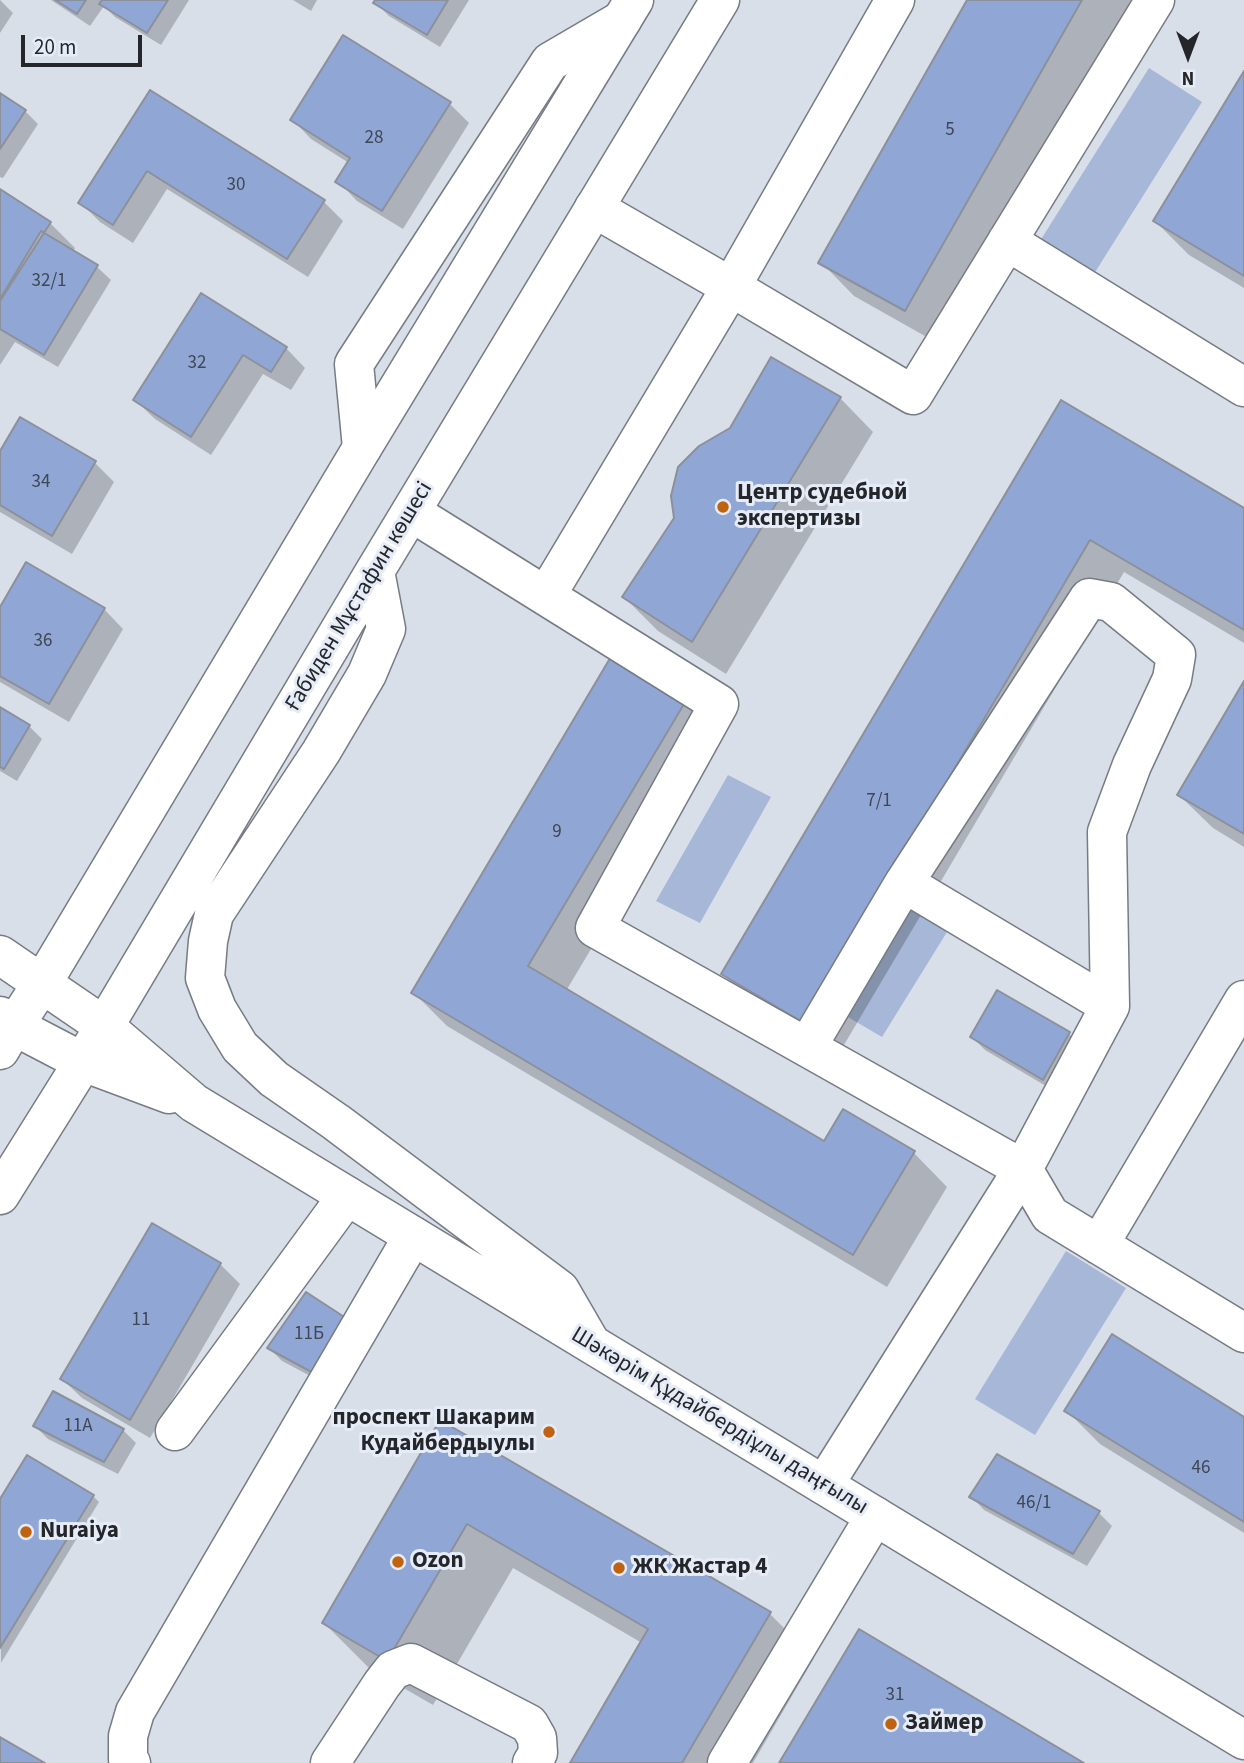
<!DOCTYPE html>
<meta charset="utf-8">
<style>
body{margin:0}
#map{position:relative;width:1244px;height:1763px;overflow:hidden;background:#d9dfe9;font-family:"Source Sans 3",sans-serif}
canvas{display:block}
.north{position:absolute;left:1153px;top:21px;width:70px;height:70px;-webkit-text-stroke:5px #e6ecf7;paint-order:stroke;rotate:180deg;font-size:19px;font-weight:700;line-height:28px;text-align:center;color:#24262a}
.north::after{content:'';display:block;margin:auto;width:24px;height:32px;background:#24262a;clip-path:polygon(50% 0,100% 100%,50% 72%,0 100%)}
.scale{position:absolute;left:21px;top:35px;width:121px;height:32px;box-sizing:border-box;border:4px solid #24262a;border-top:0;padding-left:9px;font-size:21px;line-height:24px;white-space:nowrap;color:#24262a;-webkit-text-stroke:5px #e6ecf7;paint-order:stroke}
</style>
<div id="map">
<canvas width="1244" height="1763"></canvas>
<div class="north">N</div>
<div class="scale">20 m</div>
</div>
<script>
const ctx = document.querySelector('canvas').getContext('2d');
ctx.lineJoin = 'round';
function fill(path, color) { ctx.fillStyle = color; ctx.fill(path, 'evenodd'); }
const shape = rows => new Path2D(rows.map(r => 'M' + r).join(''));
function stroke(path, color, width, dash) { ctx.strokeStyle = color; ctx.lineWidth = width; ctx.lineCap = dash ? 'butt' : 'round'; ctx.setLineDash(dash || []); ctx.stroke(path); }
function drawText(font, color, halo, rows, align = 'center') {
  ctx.font = font + ' "Source Sans 3",sans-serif'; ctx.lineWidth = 6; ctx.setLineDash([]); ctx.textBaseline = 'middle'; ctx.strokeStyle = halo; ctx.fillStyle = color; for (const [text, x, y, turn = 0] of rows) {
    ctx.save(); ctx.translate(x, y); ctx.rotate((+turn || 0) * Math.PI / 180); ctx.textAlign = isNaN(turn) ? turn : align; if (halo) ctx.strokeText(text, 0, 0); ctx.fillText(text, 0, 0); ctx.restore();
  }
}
const green = shape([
 [1149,68,1202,102,1087,285,1033,252],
 [728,775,771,797,700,923,656,901],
 [902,904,947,932,882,1037,836,1010],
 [1066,1251,1126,1288,1035,1435,975,1399]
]);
const shadow = shape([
 [0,0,13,13,0,33],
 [51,0,189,0,161,45,115,17,104,6,90,26],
 [293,0,317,0,311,11],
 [377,0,469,0,440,47,389,16,375,2],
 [969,0,1134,0,939,344,854,296,821,262],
 [1244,74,1244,288,1189,255,1155,221],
 [150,93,324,202,343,221,308,277,167,189,133,243,100,222,81,203],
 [0,95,25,111,38,124,3,178,0,177],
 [450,104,469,123,403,229,357,201,338,181,349,163,311,139,292,119],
 [0,191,50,223,75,248,73,252,97,267,111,280,58,367,15,342,0,365],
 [201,295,286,348,305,368,291,390,263,374,211,455,155,419,135,400],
 [840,398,873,432,726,674,658,631,624,597],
 [1062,403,1244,510,1244,643,1124,572,838,1055,757,1007,723,974],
 [0,454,94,462,114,482,72,554,0,512],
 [104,609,123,629,69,722,0,682,0,611],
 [1244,684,1244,847,1213,828,1179,795],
 [685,701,719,734,566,991,824,1144,914,1153,947,1187,887,1287,447,1026,413,992],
 [0,709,29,726,42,739,17,781,0,771],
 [1068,1033,1082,1047,1056,1092,985,1050,972,1037],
 [220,1264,240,1284,150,1438,82,1398,62,1379],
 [306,1294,331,1387,282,1361,269,1348],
 [1066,1410,1244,1419,1244,1533,1100,1444],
 [441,1422,769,1613,814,1658,753,1763,572,1763,642,1643,513,1568,433,1705,369,1668,324,1623],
 [35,1426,123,1430,136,1443,118,1474,48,1439],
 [93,1496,99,1502,1,1663,0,1502],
 [971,1496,1099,1513,1112,1526,1087,1566,984,1510]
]);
const building = shape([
 [55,0,86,0,77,14,55,0],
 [102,0,168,0,147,33,99,4,102,0],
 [375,0,448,0,427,35,373,3,375,0],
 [967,0,1082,0,905,311,818,263,967,0],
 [343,35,451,102,382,211,335,182,350,158,290,120,343,35],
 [1244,71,1244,276,1153,221,1244,71],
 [150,90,325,200,287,259,147,171,113,225,78,203,150,90],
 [0,93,26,110,0,149,0,93],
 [0,189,51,222,0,301,0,189],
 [41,231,98,265,44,355,0,329,0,299,41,231],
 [201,293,287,347,271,372,243,355,191,437,133,400,201,293],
 [771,357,841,397,692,642,622,597,674,518,671,496,678,467,699,446,730,428,771,357],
 [1061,400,1244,508,1244,630,1090,540,804,1023,721,974,1061,400],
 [20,417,96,461,52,536,0,505,0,451,20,417],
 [26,562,105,608,49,704,0,676,0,607,26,562],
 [612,655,687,699,528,966,824,1141,843,1109,915,1151,853,1255,411,993,612,655],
 [1244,681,1244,834,1177,795,1244,681],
 [0,707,30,725,4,769,0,767,0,707],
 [997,990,1070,1032,1043,1080,970,1037,997,990],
 [152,1223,221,1263,130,1420,60,1379,152,1223],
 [306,1292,352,1322,317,1375,267,1348,306,1292],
 [1112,1334,1244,1417,1244,1522,1064,1411,1112,1334],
 [53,1391,124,1429,104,1462,33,1426,53,1391],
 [440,1420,771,1612,682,1763,570,1763,648,1629,467,1524,387,1661,322,1623,440,1420],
 [997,1454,1100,1511,1073,1554,969,1497,997,1454],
 [27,1455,94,1495,0,1648,0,1499,27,1455],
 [859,1629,1084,1763,779,1763,859,1629],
 [0,1737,45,1763,0,1763,0,1737]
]);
const minor = shape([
 [594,208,731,287,913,395,1155,0],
 [1007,241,1244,387],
 [362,448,354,364,550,62,622,20],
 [411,512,719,704,595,928,1023,1169,824,1485],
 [546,596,731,287,895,0],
 [904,883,1089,598,1111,602,1176,655,1172,679,1132,765,1107,832,1110,1006],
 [807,1047,904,883,1110,1006,1023,1169,1050,1215,1244,1333],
 [0,1050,14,1026],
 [0,1195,83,1062],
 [1099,1245,1244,1000],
 [175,1431,347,1196],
 [131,1763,128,1759,128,1736,135,1712,413,1236],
 [330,1763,382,1684,393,1670,411,1663,529,1724,537,1738,538,1753,532,1763],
 [727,1763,875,1516]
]);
const major = shape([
 [375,571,386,629,367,674,321,752,214,914,208,941,205,978,217,1009,240,1047,274,1079,336,1122,560,1290,589,1340],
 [0,955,104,1026,194,1103,1244,1740],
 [0,1016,14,1026,83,1062,169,1094],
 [14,1026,43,982,362,448,634,0],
 [83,1062,375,571,720,0]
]);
const markers = [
 [723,507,7,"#bf6311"],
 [549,1432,7,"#bf6311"],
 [26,1532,7,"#bf6311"],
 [398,1562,7,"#bf6311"],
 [619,1568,7,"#bf6311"],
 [891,1724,7,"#bf6311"]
];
const numberNames = [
 ["5",950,131],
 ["28",374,139],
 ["30",236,186],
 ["32/1",49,282],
 ["32",197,364],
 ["34",41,483],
 ["36",43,642],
 ["7/1",879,802],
 ["9",557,833],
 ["11",141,1321],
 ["11Б",309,1335],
 ["11А",78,1427],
 ["46",1201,1469],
 ["46/1",1034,1504],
 ["31",895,1696]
];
const poiNames = [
 ["Центр судебной",737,494],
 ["экспертизы",737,520],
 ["проспект Шaкaрим",535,1419,"right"],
 ["Кудайбердыулы",535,1445,"right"],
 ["Nuraiya",40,1532],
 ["Ozon",412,1562],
 ["ЖК Жастар 4",633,1568],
 ["Займер",905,1724]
];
const streetNames = [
 ["Ғабиден Мұстафин көшесі",360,597,-59],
 ["Шәкәрім Құдайбердіұлы даңғылы",719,1422,31]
];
fill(green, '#a7b7d7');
fill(shadow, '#0003');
fill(building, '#90a7d5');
stroke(building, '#8b909a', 2);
stroke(minor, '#767b84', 41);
stroke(major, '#767b84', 41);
stroke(minor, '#fff', 38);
stroke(major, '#fff', 38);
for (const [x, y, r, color] of markers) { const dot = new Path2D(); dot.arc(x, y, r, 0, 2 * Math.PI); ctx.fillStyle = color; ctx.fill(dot); stroke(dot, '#e6ecf7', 2.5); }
drawText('19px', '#3f4655', null, numberNames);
drawText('bold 23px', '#24262a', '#e6ecf7', poiNames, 'left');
drawText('23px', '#24262a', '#e6ecf7', streetNames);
</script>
